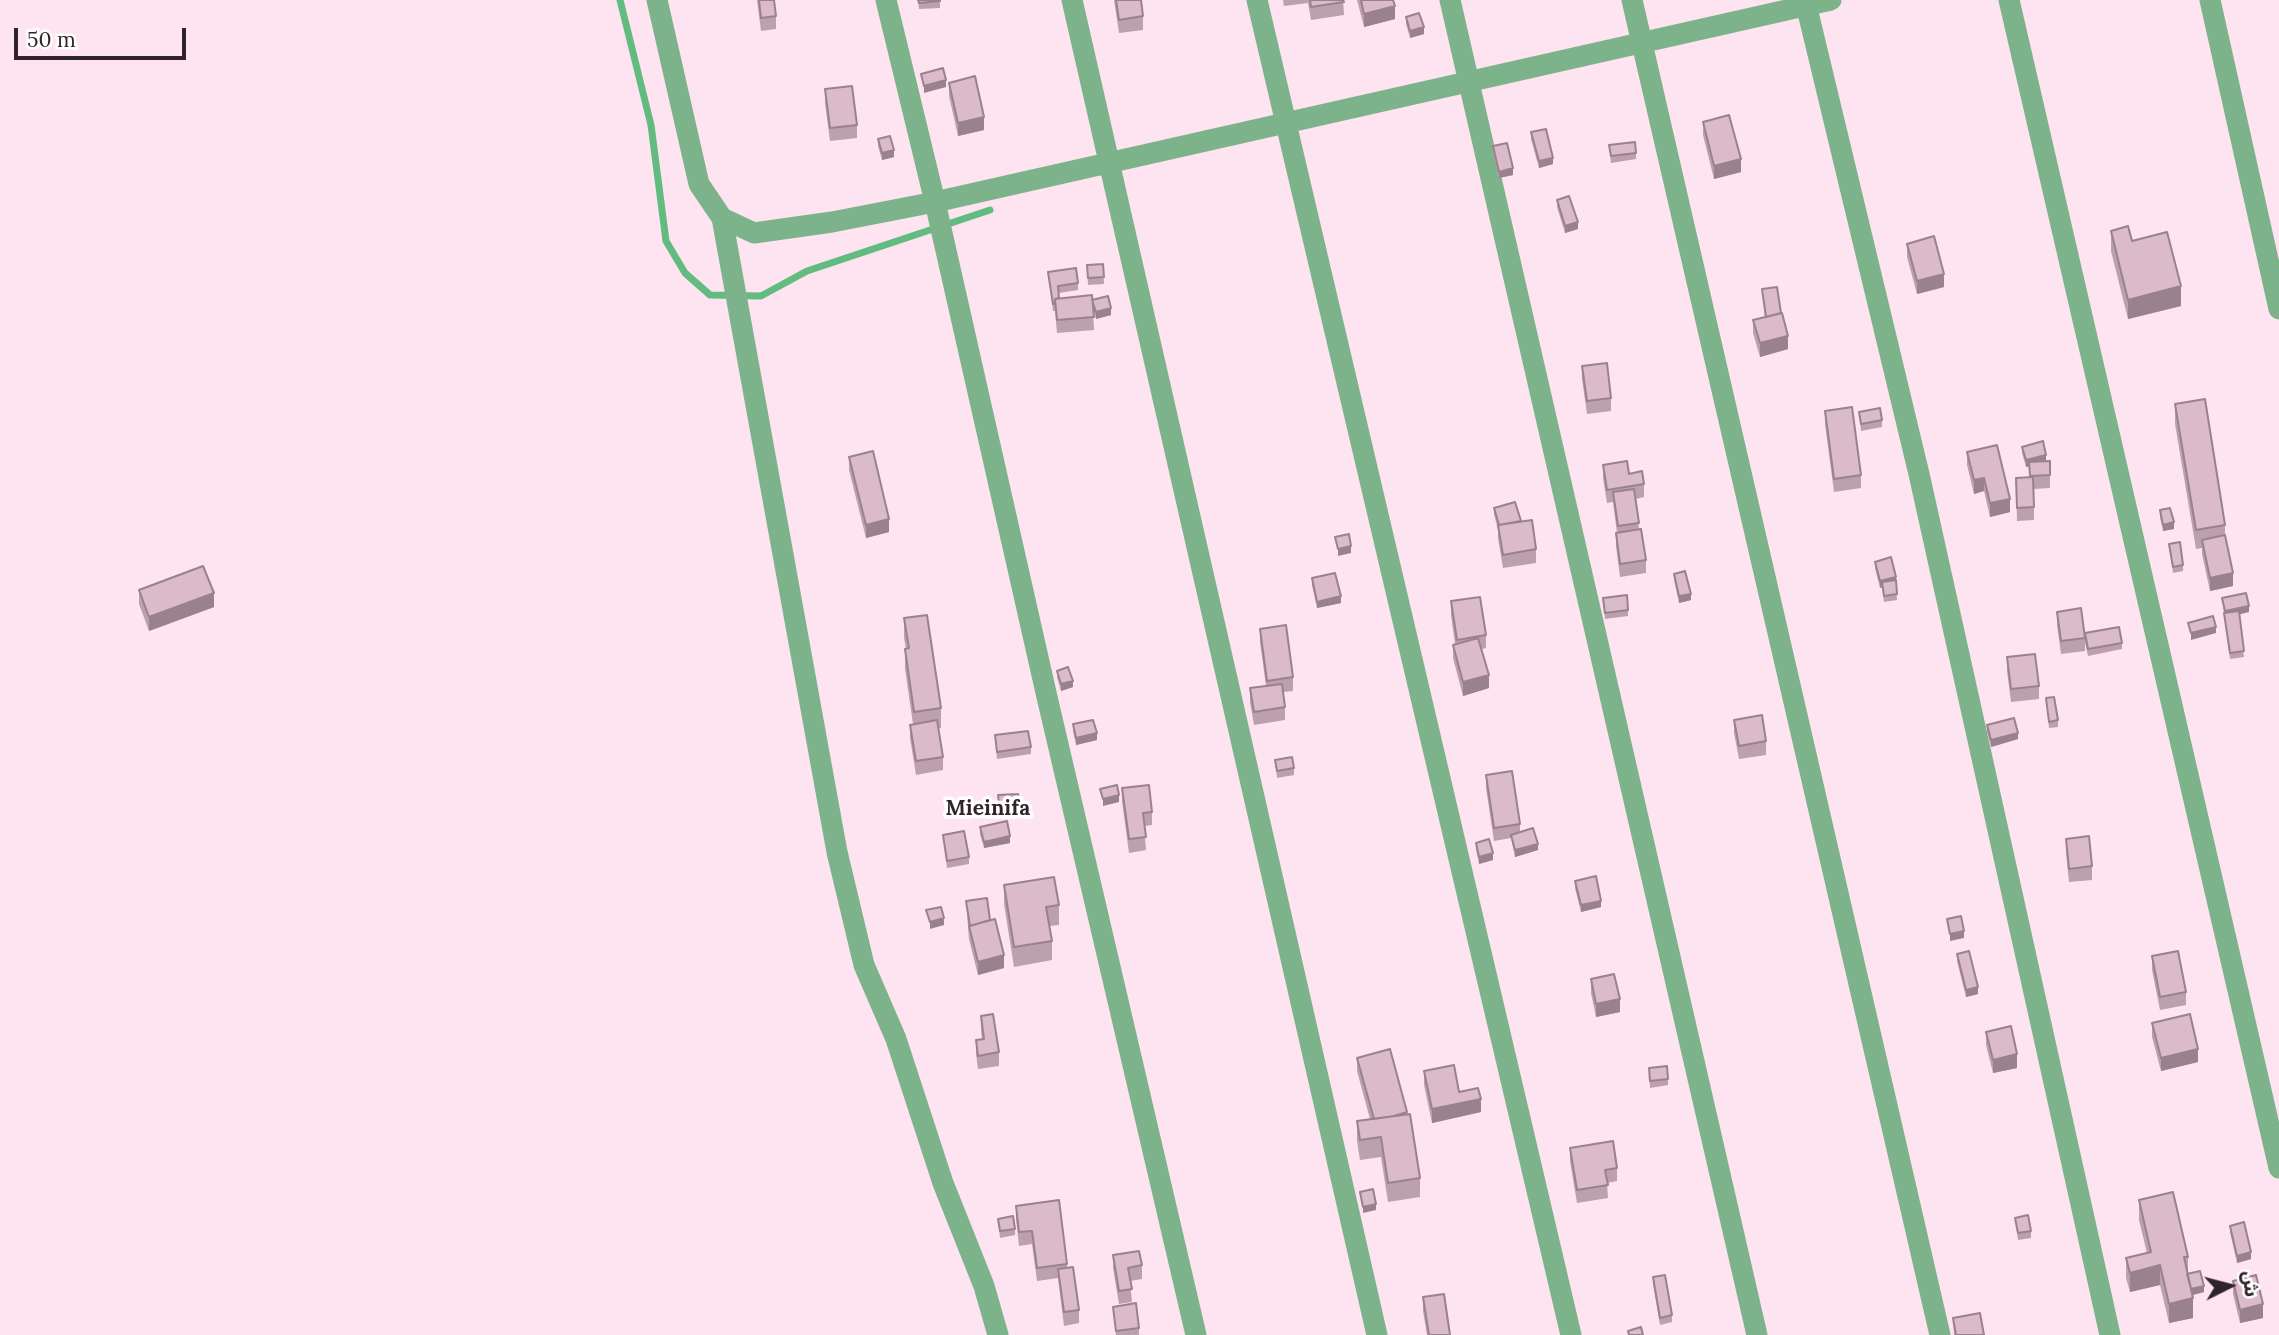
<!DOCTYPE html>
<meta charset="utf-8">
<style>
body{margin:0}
#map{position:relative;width:2279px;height:1335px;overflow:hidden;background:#fee3f0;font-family:Lora,"Noto Sans Arabic",serif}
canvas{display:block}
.north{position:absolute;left:2195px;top:1251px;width:70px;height:70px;-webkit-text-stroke:5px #fff;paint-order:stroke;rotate:84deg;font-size:19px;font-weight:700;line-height:28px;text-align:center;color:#30242a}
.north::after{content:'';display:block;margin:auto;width:24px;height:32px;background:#30242a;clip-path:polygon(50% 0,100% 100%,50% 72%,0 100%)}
.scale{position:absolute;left:14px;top:28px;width:172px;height:32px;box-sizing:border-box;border:4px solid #30242a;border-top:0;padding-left:9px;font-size:21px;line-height:24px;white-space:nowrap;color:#30242a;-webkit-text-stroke:5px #fff;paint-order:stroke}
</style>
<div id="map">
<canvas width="2279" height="1335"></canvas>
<div class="north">ش</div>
<div class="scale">50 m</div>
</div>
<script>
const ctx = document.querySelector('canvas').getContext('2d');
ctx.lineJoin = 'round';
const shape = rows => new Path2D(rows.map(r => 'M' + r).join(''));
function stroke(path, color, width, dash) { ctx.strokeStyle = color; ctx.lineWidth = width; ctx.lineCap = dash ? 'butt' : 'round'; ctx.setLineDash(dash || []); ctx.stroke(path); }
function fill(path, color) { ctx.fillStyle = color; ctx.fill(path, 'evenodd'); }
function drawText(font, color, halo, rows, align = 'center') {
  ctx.font = font + ' Lora,serif'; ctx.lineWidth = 7; ctx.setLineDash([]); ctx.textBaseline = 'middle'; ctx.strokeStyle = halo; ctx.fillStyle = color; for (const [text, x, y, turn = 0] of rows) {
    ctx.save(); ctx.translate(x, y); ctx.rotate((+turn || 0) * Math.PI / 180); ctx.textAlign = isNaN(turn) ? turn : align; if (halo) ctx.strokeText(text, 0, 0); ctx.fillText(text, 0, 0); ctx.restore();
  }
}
const stream = shape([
 [620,0,651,125,666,241,685,273,710,295,761,296,807,271,990,210]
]);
const minor = shape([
 [657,0,699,184,722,218,754,233,832,222,935,202,1831,0],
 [886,0,935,202,1047,697,1196,1335],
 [1072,0,1377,1335],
 [1257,0,1571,1335],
 [1450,0,1757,1335],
 [1632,0,1940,1335],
 [1805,0,1919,474,2110,1335],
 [2009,0,2279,1168],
 [2210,0,2279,309],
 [722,218,837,852,864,965,896,1039,943,1183,984,1286,998,1335]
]);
const wall = shape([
 [757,0,774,0,776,16,776,29,761,31],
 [918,0,940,0,940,8,919,9],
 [1114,0,1141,0,1143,16,1143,30,1119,33],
 [1283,0,1343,0,1344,15,1311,20,1308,3,1284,6],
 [1357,0,1393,0,1395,19,1364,27],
 [1406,17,1424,34,1410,38,1406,24],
 [949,83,984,130,958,136,949,96],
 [825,89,857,125,857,138,830,141,825,103],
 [1703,122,1741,172,1714,179,1703,135],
 [1531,132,1553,164,1539,168,1531,139],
 [878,139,894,157,882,160,878,146],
 [1609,145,1636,153,1636,159,1611,163],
 [1493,146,1513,175,1499,178,1493,153],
 [1557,200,1578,229,1565,233,1557,207],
 [2111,231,2132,241,2181,306,2128,319,2111,251],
 [1907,244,1944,287,1917,294,1907,257],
 [1103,264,1104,284,1088,285,1087,265],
 [1048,272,1078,283,1078,290,1059,293,1059,298,1092,302,1111,315,1096,319,1093,309,1094,330,1057,333,1055,311,1053,311],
 [1762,289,1781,313,1788,349,1760,357,1753,333,1753,320,1765,317],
 [1582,366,1611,398,1611,411,1587,414,1582,379],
 [2175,404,2225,525,2225,535,2233,586,2210,591,2202,554,2202,548,2196,549,2175,424],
 [1825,411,1861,475,1861,488,1834,492,1825,424],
 [1859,412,1882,420,1882,427,1861,431],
 [2022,447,2046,461,2050,461,2050,488,2034,489,2034,520,2017,521,2016,478,2029,477,2029,466,2026,467,2022,453],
 [1967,452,2010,512,1990,517,1984,491,1974,494,1967,465],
 [849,457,889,532,866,538,849,470],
 [1603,465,1629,474,1644,484,1644,497,1636,499,1639,529,1646,560,1646,573,1620,577,1616,546,1616,533,1617,533,1613,502,1607,503,1603,478],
 [1494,508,1521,521,1536,549,1536,563,1503,568,1498,538,1498,530,1494,514],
 [2160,510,2174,529,2163,531,2160,517],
 [2169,544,2183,565,2183,571,2173,573],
 [1875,562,1896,584,1897,600,1884,602,1882,587,1880,588,1875,568],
 [1674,574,1691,600,1679,603,1674,580],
 [1312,578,1341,603,1317,608,1312,585],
 [139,590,214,607,149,631,139,604],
 [1603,598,1628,610,1628,616,1605,619],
 [2222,598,2249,612,2239,614,2244,657,2230,659],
 [1451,601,1486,635,1486,648,1482,649,1489,688,1463,696,1453,658,1453,645,1455,644,1451,615],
 [2057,612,2085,635,2122,643,2122,649,2088,656,2085,642,2085,651,2061,654,2057,625],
 [904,618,941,708,941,728,938,728,943,757,943,770,916,775,910,738,910,725,913,724,905,669,905,649,906,649,904,638],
 [1260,629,1293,677,1293,691,1283,692,1285,707,1285,720,1254,725,1250,702,1250,688,1266,686,1260,642],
 [2007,657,2039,686,2039,699,2011,702,2007,671],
 [1057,671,1073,687,1061,691,1057,677],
 [2046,698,2058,720,2058,727,2049,728],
 [1734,720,1766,741,1766,755,1739,759,1734,733],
 [1073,724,1097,740,1076,745,1073,731],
 [1987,725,2018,739,1991,747,1987,732],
 [995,735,1031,747,1031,754,997,759],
 [1275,760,1294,768,1294,775,1277,778],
 [1486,775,1520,824,1520,832,1538,850,1515,857,1511,838,1494,841,1486,788],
 [1122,788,1152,812,1152,825,1144,826,1146,850,1129,853,1122,801],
 [998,795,1019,801,1019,808,999,810],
 [980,827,1010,843,984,848,980,834],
 [943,835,969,857,969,864,947,868],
 [2066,839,2092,866,2092,880,2069,882,2066,852],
 [1476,843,1493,860,1479,864,1476,849],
 [1575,881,1601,907,1581,912,1575,888],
 [1004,885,1059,905,1059,925,1049,926,1052,941,1052,960,1014,967,1004,904],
 [966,901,990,920,1004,968,978,975,969,939],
 [1957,954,1978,994,1966,997,1957,961],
 [2152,956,2186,992,2186,1005,2160,1010,2152,970],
 [1591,979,1620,1012,1596,1017,1591,993],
 [981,1016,999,1052,999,1066,978,1069,976,1054,976,1040,982,1039,981,1029],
 [2152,1023,2198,1062,2161,1071,2152,1037],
 [1986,1032,2017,1068,1993,1073,1986,1045],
 [1357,1058,1407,1114,1420,1178,1420,1197,1388,1202,1381,1157,1360,1160,1357,1141,1357,1121,1370,1119,1357,1071],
 [1649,1068,1668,1079,1668,1085,1650,1088],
 [1424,1071,1459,1092,1481,1112,1432,1123,1424,1085],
 [1570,1148,1617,1168,1617,1181,1607,1183,1608,1198,1577,1203,1570,1161],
 [2139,1200,2188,1257,2188,1274,2204,1292,2192,1295,2193,1318,2169,1323,2160,1285,2130,1292,2126,1278,2126,1258,2147,1253,2139,1220],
 [1016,1206,1067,1264,1067,1268,1079,1310,1079,1323,1064,1326,1058,1278,1037,1281,1032,1244,1019,1246,1016,1219],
 [2015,1218,2031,1231,2031,1238,2018,1240],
 [998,1219,1015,1229,1015,1235,1000,1238],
 [2230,1226,2251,1259,2237,1263,2230,1232],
 [1113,1255,1142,1265,1142,1279,1130,1281,1132,1302,1119,1304,1113,1268],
 [1653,1277,1672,1315,1672,1322,1660,1325,1653,1284],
 [2233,1281,2263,1318,2240,1323,2233,1294],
 [1423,1297,1450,1335,1427,1335,1423,1311],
 [1113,1307,1139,1328,1139,1335,1116,1335],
 [1953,1318,1984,1335,1954,1335]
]);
const shadedWall = shape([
 [1395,6,1395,19,1364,27,1364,14],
 [1424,27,1424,34,1410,38,1410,31],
 [946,80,946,87,924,93,924,86],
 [984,117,984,130,958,136,958,123],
 [894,150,894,157,882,160,882,153],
 [1553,158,1553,164,1539,168,1539,161],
 [1741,159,1741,172,1714,179,1714,166],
 [1513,168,1513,175,1499,178,1499,172],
 [1578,222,1578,229,1565,233,1565,226],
 [1944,274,1944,287,1917,294,1917,281],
 [2181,286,2181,306,2128,319,2128,300],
 [1111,308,1111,315,1096,319,1096,312],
 [1788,336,1788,349,1760,357,1760,343],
 [2046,455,2046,462,2026,467,2026,460],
 [1984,478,1984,491,1974,494,1974,480],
 [2010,499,2010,512,1990,517,1990,503],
 [889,519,889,532,866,538,866,525],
 [2174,522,2174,529,2163,531,2163,525],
 [1351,546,1351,553,1338,556,1338,549],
 [2233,573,2233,586,2210,591,2210,578],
 [1896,577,1896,584,1882,582,1882,587,1880,588,1880,581],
 [214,593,214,607,149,631,149,617],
 [1691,594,1691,600,1679,603,1679,596],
 [1341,596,1341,603,1317,608,1317,602],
 [2249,606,2249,612,2225,618,2225,611],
 [2216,627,2216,633,2191,640,2191,633],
 [1489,675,1489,688,1463,696,1463,682],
 [1073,681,1073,687,1061,691,1061,684],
 [1097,733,1097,740,1076,745,1076,738],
 [2018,733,2018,739,1991,747,1991,740],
 [1119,795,1119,802,1103,806,1103,799],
 [1010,836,1010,843,984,848,984,842],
 [1538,844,1538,850,1515,857,1515,850],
 [1493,853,1493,860,1479,864,1479,857],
 [1601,901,1601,907,1581,912,1581,905],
 [944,918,944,925,930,929,930,922],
 [1964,931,1964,938,1950,941,1950,934],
 [1004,955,1004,968,978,975,978,962],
 [1978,987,1978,994,1966,997,1966,990],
 [1620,999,1620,1012,1596,1017,1596,1004],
 [2198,1049,2198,1062,2161,1071,2161,1058],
 [2017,1054,2017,1068,1993,1073,1993,1060],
 [1481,1099,1481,1112,1432,1123,1432,1109],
 [1376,1204,1376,1210,1363,1213,1363,1207],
 [2251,1252,2251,1259,2237,1263,2237,1256],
 [2160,1265,2160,1285,2130,1292,2130,1273],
 [2204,1286,2204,1292,2189,1296,2189,1289],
 [2193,1298,2193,1318,2169,1323,2169,1304],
 [2263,1304,2263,1318,2240,1323,2240,1310]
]);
const building = shape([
 [759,0,774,0,776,16,761,18,759,0],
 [918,0,940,0,940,1,919,3,918,0],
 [1116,0,1141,0,1143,16,1119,20,1116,0],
 [1310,0,1343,0,1344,2,1311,7,1310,0],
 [1361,0,1393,0,1395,6,1364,14,1361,0],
 [1419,13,1424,27,1410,31,1406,17,1419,13],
 [943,68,946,80,924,86,921,74,943,68],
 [975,76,984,117,958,123,949,83,975,76],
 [852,86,857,125,830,128,825,89,852,86],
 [1729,115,1741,159,1714,166,1703,122,1729,115],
 [1546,129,1553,158,1539,161,1531,132,1546,129],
 [890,136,894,150,882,153,878,139,890,136],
 [1635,142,1636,153,1611,156,1609,145,1635,142],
 [1507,143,1513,168,1499,172,1493,146,1507,143],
 [1569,196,1578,222,1565,226,1557,200,1569,196],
 [2128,226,2132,241,2167,232,2181,286,2128,300,2111,231,2128,226],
 [1934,236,1944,274,1917,281,1907,244,1934,236],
 [1103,264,1104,277,1088,278,1087,265,1103,264],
 [1076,268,1078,283,1058,286,1059,298,1055,299,1055,304,1053,304,1048,272,1076,268],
 [1777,287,1781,313,1766,317,1762,289,1777,287],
 [1092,295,1094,317,1057,320,1055,299,1092,295],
 [1108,296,1111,308,1096,312,1092,300,1108,296],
 [1782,313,1788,336,1760,343,1753,320,1782,313],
 [1607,363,1611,398,1587,401,1582,366,1607,363],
 [2205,399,2225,525,2196,530,2175,404,2205,399],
 [1852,407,1861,475,1834,479,1825,411,1852,407],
 [1880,408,1882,420,1861,424,1859,412,1880,408],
 [2043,441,2046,455,2026,460,2022,447,2043,441],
 [1997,445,2010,499,1990,503,1984,478,1974,480,1967,452,1997,445],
 [873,451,889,519,866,525,849,457,873,451],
 [1627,461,1629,474,1642,471,1644,484,1607,490,1603,465,1627,461],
 [2050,461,2050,475,2030,476,2029,462,2050,461],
 [2033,477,2034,507,2017,508,2016,478,2033,477],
 [1634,489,1639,523,1618,526,1613,492,1634,489],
 [1515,502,1521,521,1499,525,1494,508,1515,502],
 [2170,508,2174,522,2163,525,2160,510,2170,508],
 [1532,520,1536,549,1503,555,1498,525,1532,520],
 [1641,529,1646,560,1620,564,1616,533,1641,529],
 [1349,534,1351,546,1338,549,1335,537,1349,534],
 [2225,535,2233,573,2210,578,2202,540,2225,535],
 [2180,542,2183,565,2173,567,2169,544,2180,542],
 [1891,557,1896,577,1880,581,1875,562,1891,557],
 [203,566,214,593,149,617,139,590,203,566],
 [1685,571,1691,594,1679,596,1674,574,1685,571],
 [1335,573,1341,596,1317,602,1312,578,1335,573],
 [1896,580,1897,594,1884,596,1882,582,1896,580],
 [2246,593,2249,606,2225,611,2222,598,2246,593],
 [1627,595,1628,610,1605,613,1603,598,1627,595],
 [1480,597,1486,635,1457,640,1451,601,1480,597],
 [2081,608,2085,638,2061,641,2057,612,2081,608],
 [2239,611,2244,651,2230,653,2224,613,2239,611],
 [927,615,941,708,914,712,905,649,909,648,904,618,927,615],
 [2213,616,2216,627,2191,633,2188,623,2213,616],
 [1286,625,1293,677,1267,681,1260,629,1286,625],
 [2119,627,2122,643,2088,649,2085,633,2119,627],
 [1478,638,1489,675,1463,682,1453,645,1478,638],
 [2035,654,2039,686,2011,689,2007,657,2035,654],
 [1068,667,1073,681,1061,684,1057,671,1068,667],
 [1282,684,1285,707,1254,712,1250,688,1282,684],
 [2054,697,2058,720,2049,722,2046,698,2054,697],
 [1762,715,1766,741,1739,746,1734,720,1762,715],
 [2014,718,2018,733,1991,740,1987,725,2014,718],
 [937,720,943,757,916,761,910,725,937,720],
 [1093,720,1097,733,1076,738,1073,724,1093,720],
 [1028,731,1031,747,997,752,995,735,1028,731],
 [1292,757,1294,768,1277,771,1275,760,1292,757],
 [1512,771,1520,824,1494,828,1486,775,1512,771],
 [1117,785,1119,795,1103,799,1100,789,1117,785],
 [1149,785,1152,812,1143,813,1146,837,1129,839,1122,788,1149,785],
 [1018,794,1019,801,999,803,998,795,1018,794],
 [1007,821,1010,836,984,842,980,827,1007,821],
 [1533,828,1538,844,1515,850,1511,835,1533,828],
 [964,831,969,857,947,861,943,835,964,831],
 [2089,836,2092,866,2069,869,2066,839,2089,836],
 [1489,839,1493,853,1479,857,1476,843,1489,839],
 [1596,876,1601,901,1581,905,1575,881,1596,876],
 [1054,877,1059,905,1046,907,1052,941,1014,947,1004,885,1054,877],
 [987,898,990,920,970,926,966,901,987,898],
 [941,907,944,918,930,922,926,910,941,907],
 [1961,916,1964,931,1950,934,1947,919,1961,916],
 [995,919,1004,955,978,962,969,926,995,919],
 [1969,951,1978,987,1966,990,1957,954,1969,951],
 [2178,951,2186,992,2160,997,2152,956,2178,951],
 [1614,974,1620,999,1596,1004,1591,979,1614,974],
 [993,1014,999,1052,978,1056,976,1040,984,1039,981,1016,993,1014],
 [2190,1014,2198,1049,2161,1058,2152,1023,2190,1014],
 [2011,1026,2017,1054,1993,1060,1986,1032,2011,1026],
 [1390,1049,1407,1112,1394,1116,1374,1119,1357,1058,1390,1049],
 [1454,1065,1459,1092,1478,1088,1481,1099,1432,1109,1424,1071,1454,1065],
 [1667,1066,1668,1079,1650,1081,1649,1068,1667,1066],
 [1410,1114,1420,1178,1388,1183,1381,1137,1360,1140,1357,1121,1410,1114],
 [1613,1141,1617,1168,1605,1170,1608,1185,1577,1190,1570,1148,1613,1141],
 [1373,1189,1376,1204,1363,1207,1360,1192,1373,1189],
 [2173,1192,2188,1257,2184,1257,2193,1298,2169,1304,2160,1265,2130,1273,2126,1258,2151,1252,2139,1200,2173,1192],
 [1059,1200,1067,1264,1037,1268,1032,1231,1019,1232,1016,1206,1059,1200],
 [2028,1215,2031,1231,2018,1233,2015,1218,2028,1215],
 [1013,1216,1015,1229,1000,1231,998,1219,1013,1216],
 [2244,1222,2251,1252,2237,1256,2230,1226,2244,1222],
 [1139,1251,1142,1265,1128,1268,1132,1289,1119,1291,1113,1255,1139,1251],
 [1073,1267,1079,1310,1064,1312,1058,1269,1073,1267],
 [2200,1271,2204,1286,2191,1289,2187,1274,2200,1271],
 [1665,1275,1672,1315,1660,1318,1653,1277,1665,1275],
 [2256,1275,2263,1304,2240,1310,2233,1281,2256,1275],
 [1444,1294,1450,1335,1429,1335,1423,1297,1444,1294],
 [1136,1303,1139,1328,1116,1331,1113,1307,1136,1303],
 [1980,1313,1984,1335,1956,1335,1953,1318,1980,1313],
 [1641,1327,1643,1335,1629,1335,1628,1331,1641,1327]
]);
const neighbourhoodNames = [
 ["Mieinifa",988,809]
];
stroke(stream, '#63bc7f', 7);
stroke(minor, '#7cb38b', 21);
fill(wall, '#bca0ae');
fill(shadedWall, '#99828d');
fill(building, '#dbbaca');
stroke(building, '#99828d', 2);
drawText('bold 21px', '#30242a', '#fff', neighbourhoodNames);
</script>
